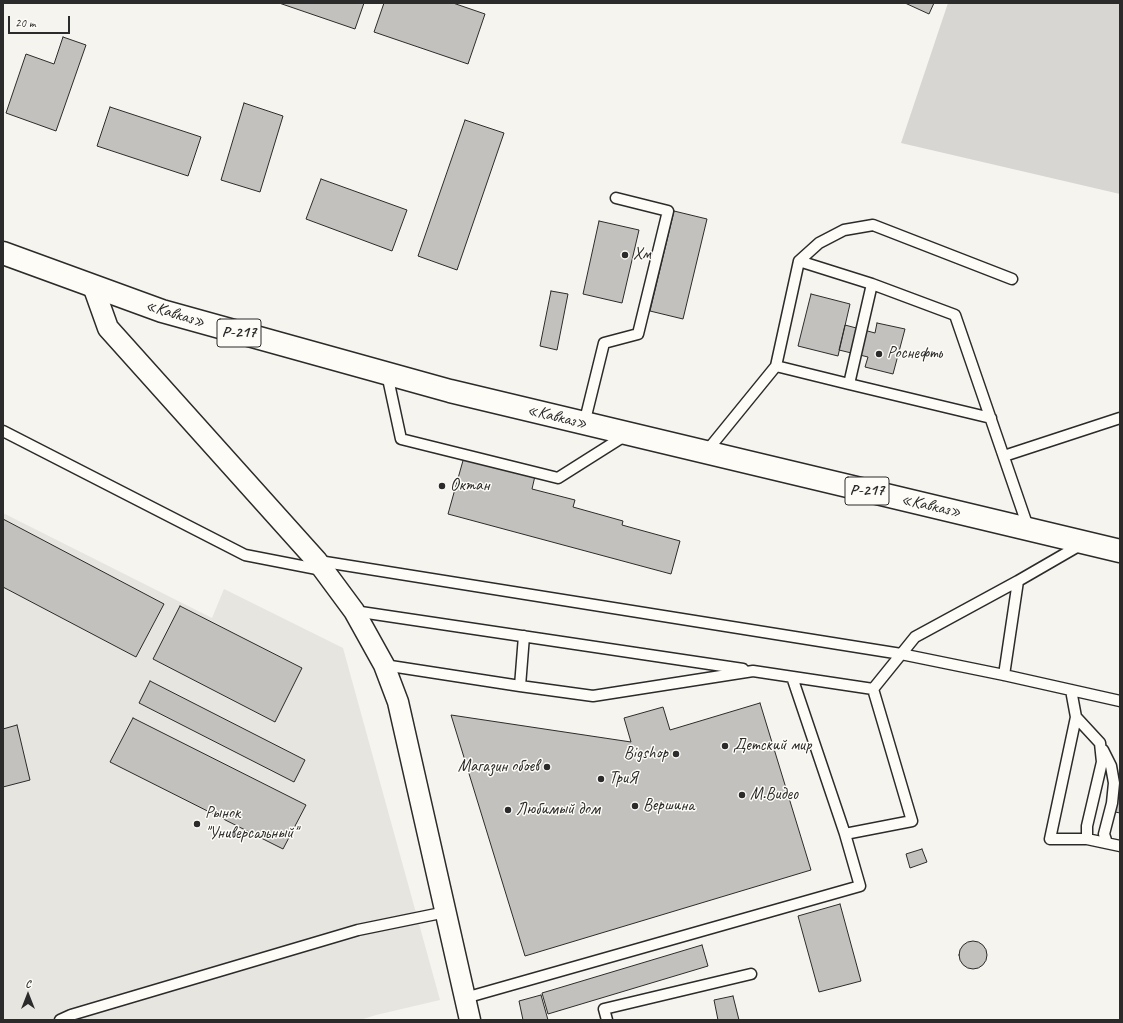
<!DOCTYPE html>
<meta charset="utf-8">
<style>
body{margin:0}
#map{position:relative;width:1123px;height:1023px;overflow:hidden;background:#f5f4ef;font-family:Caveat,sans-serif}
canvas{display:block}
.frame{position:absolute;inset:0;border:4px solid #2b2b2b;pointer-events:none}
.north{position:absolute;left:8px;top:975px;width:40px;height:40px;-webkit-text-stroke:3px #fdfcf7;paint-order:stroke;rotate:0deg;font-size:11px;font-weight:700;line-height:16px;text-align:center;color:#2b2b2b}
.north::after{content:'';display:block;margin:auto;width:14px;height:18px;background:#2b2b2b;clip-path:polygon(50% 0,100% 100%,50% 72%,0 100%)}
.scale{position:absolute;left:8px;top:16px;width:62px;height:18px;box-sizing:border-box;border:2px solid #2b2b2b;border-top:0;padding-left:5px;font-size:12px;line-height:14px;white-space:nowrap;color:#2b2b2b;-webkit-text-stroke:3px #fdfcf7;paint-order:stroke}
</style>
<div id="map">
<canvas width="1123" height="1023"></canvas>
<div class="frame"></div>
<div class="north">С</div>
<div class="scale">20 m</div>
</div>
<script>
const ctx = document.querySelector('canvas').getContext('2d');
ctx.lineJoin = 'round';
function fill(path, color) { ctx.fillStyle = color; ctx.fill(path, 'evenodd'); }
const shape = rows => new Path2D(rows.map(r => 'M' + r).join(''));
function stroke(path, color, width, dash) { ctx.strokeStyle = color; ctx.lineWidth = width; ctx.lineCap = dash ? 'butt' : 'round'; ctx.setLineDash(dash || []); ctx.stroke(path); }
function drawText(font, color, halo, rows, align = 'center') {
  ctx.font = font + ' Caveat,sans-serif'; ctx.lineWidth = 3; ctx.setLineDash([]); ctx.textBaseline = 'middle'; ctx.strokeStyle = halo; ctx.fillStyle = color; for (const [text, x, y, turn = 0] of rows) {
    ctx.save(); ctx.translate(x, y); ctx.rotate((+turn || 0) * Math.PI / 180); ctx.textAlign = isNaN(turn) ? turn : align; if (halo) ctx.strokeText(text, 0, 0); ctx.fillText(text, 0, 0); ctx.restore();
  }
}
const built = shape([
 [3,513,212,618,224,589,343,648,440,1000,376,1015,360,1020,3,1020]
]);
const green = shape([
 [948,3,1120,3,1120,194,901,143]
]);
const building = shape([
 [279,3,364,3,355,29,279,3],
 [384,3,453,3,485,14,468,64,374,32,384,3],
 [905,3,934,3,929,14,905,3],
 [63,37,86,45,56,131,6,113,26,54,54,64,63,37],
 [244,103,283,116,260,192,221,180,244,103],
 [110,107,201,137,188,176,97,146,110,107],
 [465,120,504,133,457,270,418,256,465,120],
 [321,179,407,210,392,251,306,219,321,179],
 [674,211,707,219,683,319,650,311,674,211],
 [599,221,639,230,622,303,583,294,599,221],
 [551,291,568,294,557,350,540,346,551,291],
 [811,294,850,304,838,356,798,346,811,294],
 [877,323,905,329,893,374,865,367,868,357,839,350,845,325,875,333,877,323],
 [464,457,535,476,532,489,575,500,573,507,623,521,622,525,680,541,671,574,448,514,464,457],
 [3,519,164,604,136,657,3,587,3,519],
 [180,606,302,668,275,722,153,659,180,606],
 [150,681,305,760,294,782,139,703,150,681],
 [760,703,811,870,525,956,451,715,631,742,624,718,663,707,670,730,760,703],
 [133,718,306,805,283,849,110,762,133,718],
 [17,725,30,780,3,787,3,729,17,725],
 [1120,788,1120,813,1115,812,1120,788],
 [922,849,927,862,910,868,906,854,922,849],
 [840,904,861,981,819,992,798,916,840,904],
 '959 955a14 14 0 1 1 28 0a14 14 0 1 1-28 0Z',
 [702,945,708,966,548,1014,542,993,702,945],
 [541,995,548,1020,523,1020,519,1001,541,995],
 [733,996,739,1020,718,1020,714,1000,733,996]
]);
const service = shape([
 [799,261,872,284],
 [776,366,799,261,819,243,844,230,873,225,1012,279],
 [387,374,401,439,558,478,626,435],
 [849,384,991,418],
 [584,424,604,343,638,334,668,211,616,198],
 [3,431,245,555,322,570],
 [706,452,776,366,849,384,872,284,955,315,1029,530],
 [1004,456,1120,418],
 [319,561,901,654,1004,675,1120,701],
 [354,611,743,669],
 [384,665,520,686,593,696,753,671,873,689],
 [1004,675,1018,581],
 [792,677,845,834],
 [520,686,524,636],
 [1071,690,1076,717,1050,839,1087,839,1120,846],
 [1076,717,1100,743,1102,762,1087,826,1087,839],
 [1103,750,1111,766,1114,783,1112,803,1104,834,1107,843],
 [465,998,860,886,845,834,912,821,873,689,915,637,1018,581,1082,544],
 [60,1020,71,1015,358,930,446,912],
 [607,1020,604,1009,751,974]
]);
const minor = shape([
 [93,286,108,328,317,561,354,611,384,665,398,702,470,1020]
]);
const trunk = shape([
 [3,253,162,311,450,391,1120,551]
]);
const markers = [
 [625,255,4,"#2b2b2b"],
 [879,354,4,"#2b2b2b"],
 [442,486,4,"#2b2b2b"],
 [725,746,4,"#2b2b2b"],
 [676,754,4,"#2b2b2b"],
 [547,767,4,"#2b2b2b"],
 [601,779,4,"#2b2b2b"],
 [742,795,4,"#2b2b2b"],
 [635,806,4,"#2b2b2b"],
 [508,810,4,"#2b2b2b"],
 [197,824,4,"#2b2b2b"]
];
const shields = [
 [239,333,44],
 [867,491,44]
];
const shieldNames = [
 ["Р-217",239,333],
 ["Р-217",867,491]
];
const poiNames = [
 ["Хм",633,255],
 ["Роснефть",887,354],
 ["Октан",450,486],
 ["Детский мир",733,746],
 ["Bigshop",668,754,"right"],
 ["Магазин обоев",539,767,"right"],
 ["ТриЯ",609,779],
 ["М.Видео",750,795],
 ["Вершина",643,806],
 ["Любимый дом",516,810],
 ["Рынок",205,814],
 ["\"Универсальный\"",205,834]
];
const streetNames = [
 ["«Кавказ»",175,314,17],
 ["«Кавказ»",557,417,14],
 ["«Кавказ»",931,506,13]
];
fill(built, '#e6e5e0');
fill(green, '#d7d6d2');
fill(building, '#c2c1be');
stroke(building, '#2b2b2b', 1);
stroke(service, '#2b2b2b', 13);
stroke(minor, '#2b2b2b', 23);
stroke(trunk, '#2b2b2b', 25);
stroke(service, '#fdfcf7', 10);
stroke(minor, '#fdfcf7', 20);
stroke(trunk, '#fdfcf7', 22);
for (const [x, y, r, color] of markers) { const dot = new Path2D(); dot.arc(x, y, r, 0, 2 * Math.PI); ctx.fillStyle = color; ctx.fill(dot); stroke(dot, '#fdfcf7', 1.5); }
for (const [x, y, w] of shields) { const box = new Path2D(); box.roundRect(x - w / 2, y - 14, w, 28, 3); ctx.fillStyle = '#fdfcf7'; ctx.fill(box); stroke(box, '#2b2b2b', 1); }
drawText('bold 16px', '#2b2b2b', null, shieldNames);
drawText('17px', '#2b2b2b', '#fdfcf7', poiNames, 'left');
drawText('17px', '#2b2b2b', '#fdfcf7', streetNames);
</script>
